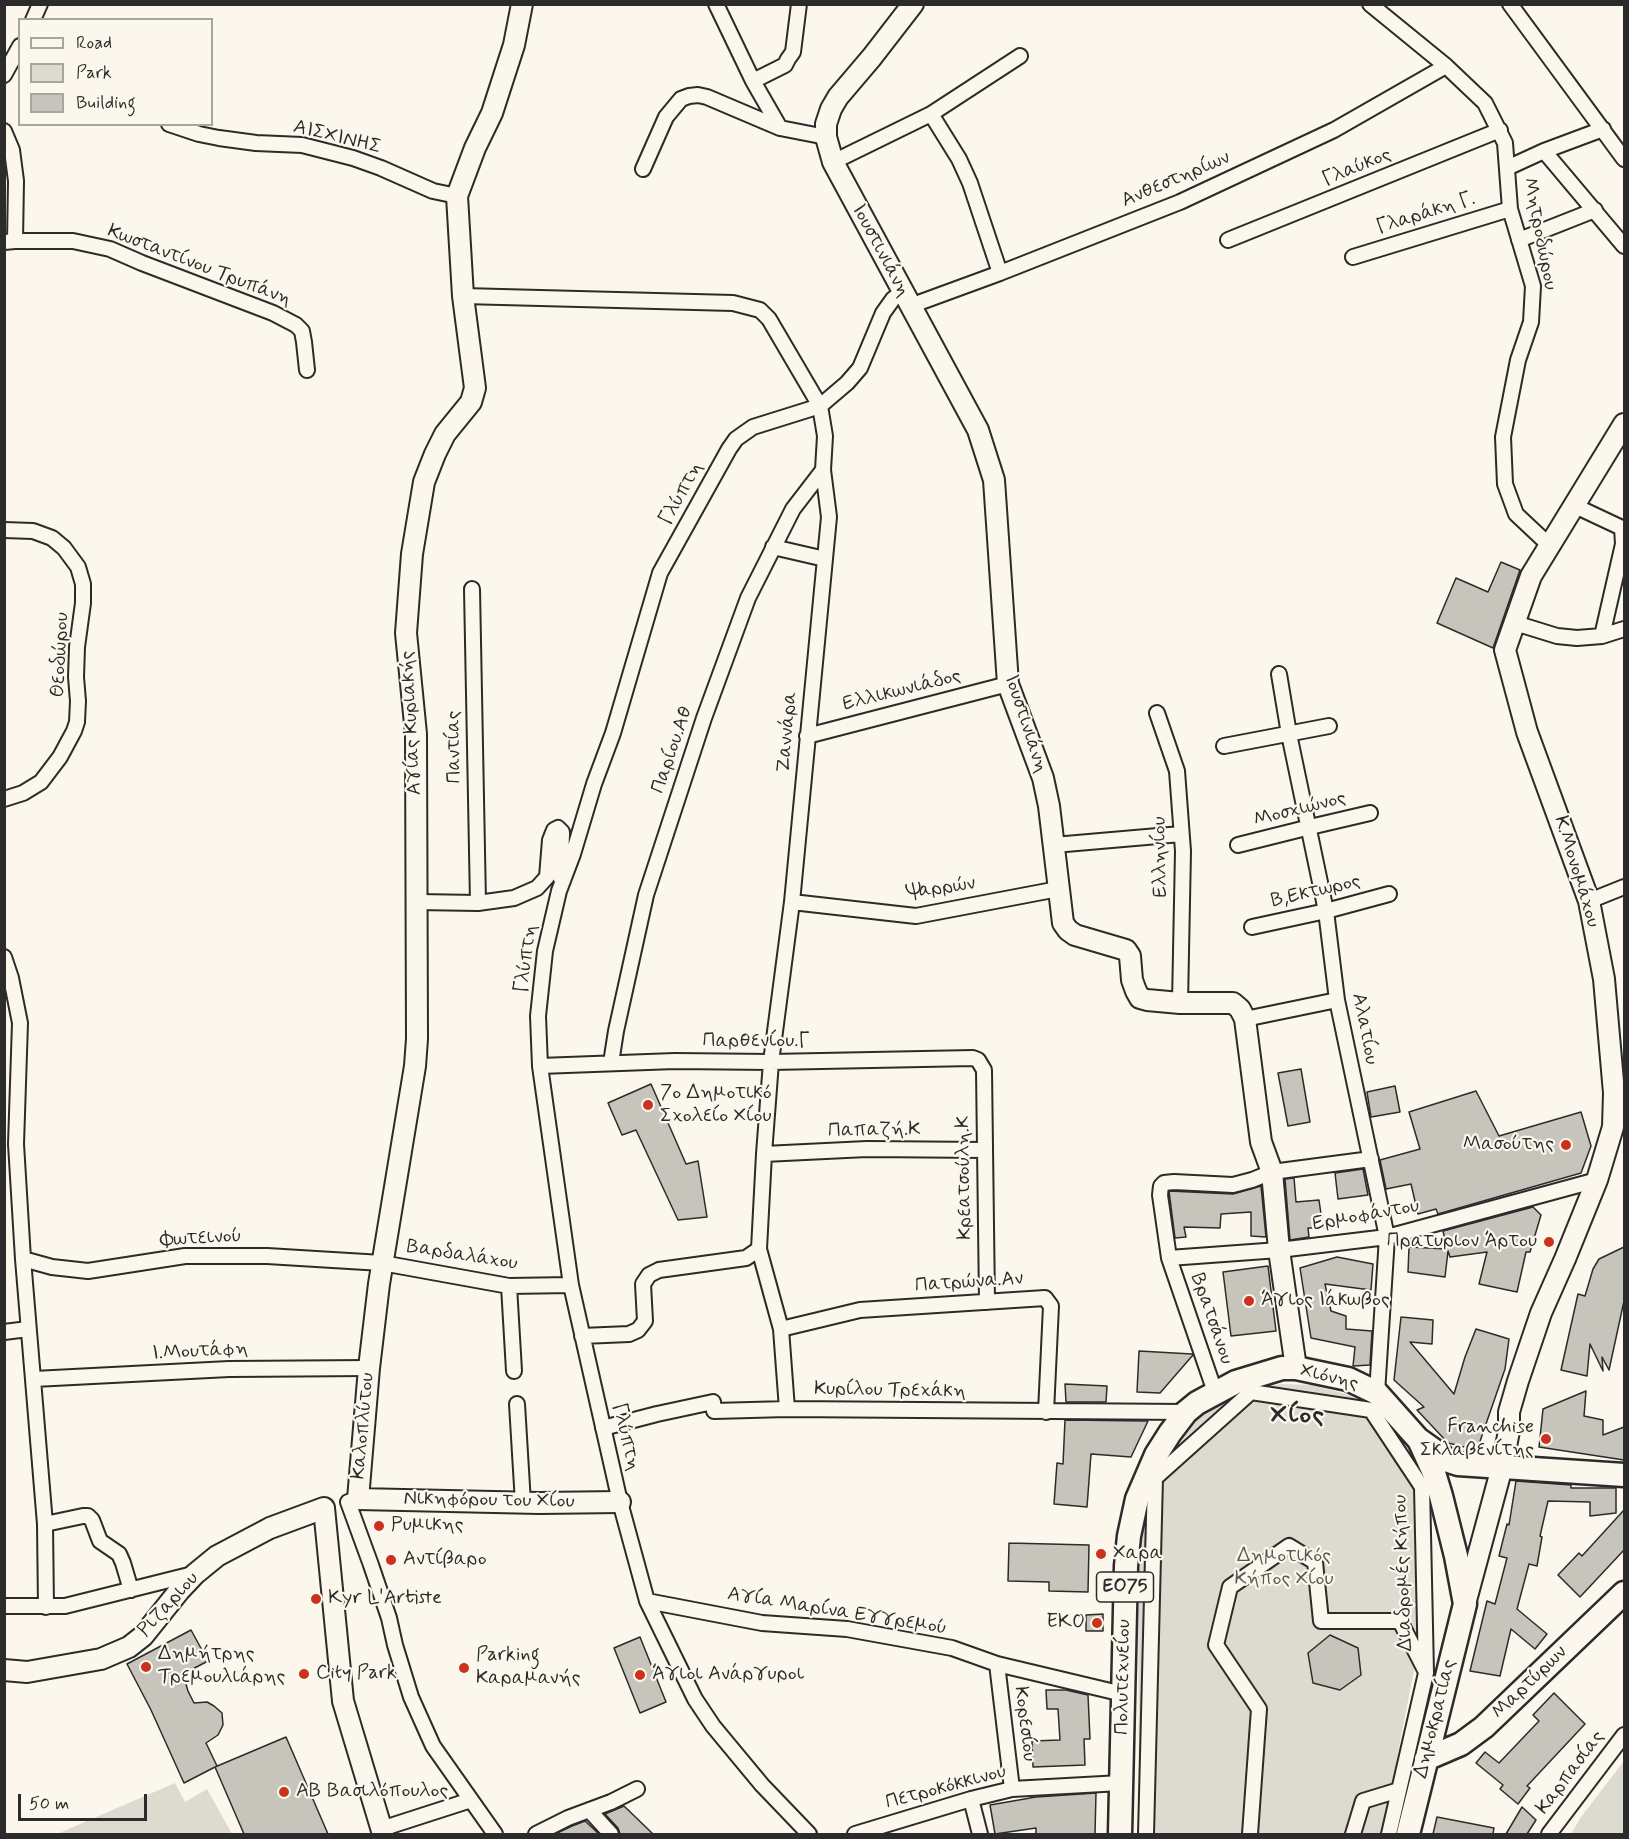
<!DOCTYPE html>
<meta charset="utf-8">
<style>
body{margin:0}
#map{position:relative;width:1629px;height:1839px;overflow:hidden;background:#fbf7ec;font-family:Mynerve,sans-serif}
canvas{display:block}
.frame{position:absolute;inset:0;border:6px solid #2b2b2b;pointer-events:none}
.legend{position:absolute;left:18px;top:18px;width:195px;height:108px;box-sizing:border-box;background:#fbf7ec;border:2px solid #a8a59f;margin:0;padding:8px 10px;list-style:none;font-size:18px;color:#2b2b2b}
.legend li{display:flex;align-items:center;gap:12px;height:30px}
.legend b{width:30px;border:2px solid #a8a59f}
.scale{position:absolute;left:18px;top:1794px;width:129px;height:27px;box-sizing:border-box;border:3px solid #2b2b2b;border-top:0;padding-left:8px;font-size:18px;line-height:21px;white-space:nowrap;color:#2b2b2b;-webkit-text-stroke:4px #fbf7ec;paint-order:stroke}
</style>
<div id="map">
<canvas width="1629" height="1839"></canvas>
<div class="frame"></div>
<ul class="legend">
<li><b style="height:8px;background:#fbf7ec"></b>Road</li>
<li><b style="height:16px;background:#dddad0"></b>Park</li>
<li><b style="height:16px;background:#c7c4bc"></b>Building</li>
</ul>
<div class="scale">50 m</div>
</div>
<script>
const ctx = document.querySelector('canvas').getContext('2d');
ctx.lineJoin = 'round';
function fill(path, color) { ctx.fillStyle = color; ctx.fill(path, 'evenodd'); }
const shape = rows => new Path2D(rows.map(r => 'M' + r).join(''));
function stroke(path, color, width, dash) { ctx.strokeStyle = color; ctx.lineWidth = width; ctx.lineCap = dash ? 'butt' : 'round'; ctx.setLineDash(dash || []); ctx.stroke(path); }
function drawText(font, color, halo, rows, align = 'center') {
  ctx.font = font + ' Mynerve,sans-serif'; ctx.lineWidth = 4.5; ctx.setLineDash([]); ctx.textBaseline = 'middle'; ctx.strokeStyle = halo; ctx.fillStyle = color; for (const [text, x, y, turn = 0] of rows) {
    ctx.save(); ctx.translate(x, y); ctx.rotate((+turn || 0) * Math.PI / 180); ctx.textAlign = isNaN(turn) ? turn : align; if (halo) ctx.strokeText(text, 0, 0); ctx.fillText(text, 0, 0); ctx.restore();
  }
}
const green = shape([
 [1282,1384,1312,1385,1350,1395,1371,1410,1422,1487,1432,1578,1382,1834,1139,1834,1138,1526,1155,1478,1200,1415,1259,1388],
 [1624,1761,1624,1834,1571,1834,1581,1817],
 [175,1783,185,1802,207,1789,232,1834,57,1834]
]);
const building = shape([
 [1501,562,1520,570,1493,648,1437,623,1456,578,1488,592,1501,562],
 [1301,1069,1310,1122,1288,1126,1278,1073,1301,1069],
 [651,1084,686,1164,698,1161,707,1217,678,1220,636,1130,622,1135,608,1103,651,1084],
 [1395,1086,1400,1112,1371,1117,1367,1092,1395,1086],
 [1476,1091,1499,1136,1581,1112,1591,1146,1581,1173,1438,1214,1436,1209,1418,1214,1411,1184,1386,1189,1380,1160,1420,1149,1409,1112,1476,1091],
 [1363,1169,1368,1195,1338,1199,1335,1173,1363,1169],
 [1294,1178,1296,1202,1319,1200,1323,1228,1308,1228,1309,1237,1290,1240,1285,1179,1294,1178],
 [1261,1186,1266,1237,1251,1236,1251,1212,1221,1214,1220,1228,1184,1227,1186,1237,1175,1238,1169,1191,1233,1194,1261,1186],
 [1533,1207,1541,1215,1530,1252,1526,1252,1517,1292,1479,1284,1487,1252,1450,1257,1448,1251,1445,1277,1408,1272,1409,1247,1447,1249,1443,1231,1533,1207],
 [1624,1247,1624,1301,1609,1370,1602,1357,1603,1371,1590,1344,1587,1376,1561,1370,1578,1294,1585,1296,1593,1269,1599,1259,1624,1247],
 [1337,1257,1373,1264,1371,1290,1325,1284,1331,1311,1346,1316,1346,1329,1372,1331,1370,1365,1353,1366,1355,1347,1311,1338,1300,1268,1337,1257],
 [1268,1266,1276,1331,1231,1336,1223,1272,1268,1266],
 [1401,1317,1433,1320,1432,1344,1410,1342,1454,1394,1465,1357,1476,1329,1509,1339,1505,1369,1477,1450,1448,1443,1417,1410,1424,1407,1394,1380,1401,1317],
 [1139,1351,1192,1354,1193,1355,1160,1393,1137,1392,1139,1351],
 [1065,1384,1107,1386,1106,1402,1066,1402,1065,1384],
 [1586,1391,1584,1416,1603,1420,1603,1435,1624,1427,1624,1460,1539,1447,1543,1409,1586,1391],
 [1065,1420,1148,1421,1131,1457,1091,1454,1087,1507,1054,1504,1057,1463,1063,1464,1065,1420],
 [1516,1481,1571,1485,1571,1488,1616,1488,1616,1513,1590,1516,1590,1502,1548,1501,1540,1536,1542,1537,1537,1566,1529,1564,1517,1609,1547,1634,1535,1649,1511,1629,1500,1676,1470,1671,1487,1601,1495,1604,1507,1558,1499,1556,1507,1524,1509,1525,1516,1481],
 [1624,1510,1624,1550,1580,1597,1558,1575,1579,1553,1582,1556,1624,1510],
 [1009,1543,1089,1545,1088,1592,1049,1591,1049,1582,1008,1581,1009,1543],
 [1103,1614,1103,1631,1086,1631,1086,1615,1103,1614],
 [191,1630,208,1661,183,1674,188,1691,194,1703,207,1702,214,1706,222,1713,223,1725,218,1735,206,1743,217,1766,184,1783,151,1710,127,1664,191,1630],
 [1330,1635,1358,1648,1361,1675,1340,1690,1313,1683,1308,1653,1330,1635],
 [640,1637,666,1702,640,1713,614,1648,640,1637],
 [1046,1690,1066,1690,1088,1695,1090,1739,1084,1739,1085,1765,1033,1767,1032,1741,1060,1740,1058,1709,1047,1709,1046,1690],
 [1554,1693,1585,1724,1527,1786,1530,1788,1518,1804,1500,1789,1503,1785,1476,1763,1485,1752,1499,1763,1539,1721,1533,1715,1554,1693],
 [286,1737,328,1834,244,1834,215,1767,286,1737],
 [1096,1793,1095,1834,1036,1834,1036,1828,995,1834,990,1805,1036,1797,1096,1793],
 [624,1806,653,1834,620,1834,618,1828,605,1814,624,1806],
 [1522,1807,1536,1820,1527,1834,1506,1834,1522,1807],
 [1437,1817,1494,1828,1493,1834,1433,1834,1437,1817],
 [585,1821,599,1834,555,1834,572,1826,585,1821]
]);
const street = shape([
 [716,4,753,81,780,128],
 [1370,4,1446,66,1485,103,1505,143,1510,209,1533,286,1531,322,1518,360,1503,437,1505,484,1516,514,1549,545],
 [1510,4,1624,159],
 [33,20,40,4],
 [4,75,20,46],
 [753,81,785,65,788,59,793,52,799,4],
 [931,114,959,159,970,183,1000,273],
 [169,124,199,134,219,138,256,143,302,145,353,158,381,168,433,191,457,196],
 [4,131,12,150,16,181,15,241],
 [1544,151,1624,246],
 [833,162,931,114,1020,56],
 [1507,168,1544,151,1603,129],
 [643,169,666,117,681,99,689,96,698,95,707,97,780,128,826,137],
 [1228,240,1500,130],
 [1519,240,1595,210],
 [4,242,15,241,73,241,110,249,142,263,273,313,296,325,302,331,304,342,307,370],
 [1353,257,1510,209],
 [463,296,733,303,760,310,769,319,820,406,825,436,823,470,829,517,792,902,771,1062,764,1154,759,1249,781,1329,787,1409],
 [910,306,1000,273,1180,202,1334,130,1446,66],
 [1573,505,1622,528],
 [4,530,33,531,52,538,64,548,78,567,83,584,83,603,77,647,76,677,78,701,77,722,74,731,60,757,41,782,23,793,4,799],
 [773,547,825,559],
 [472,589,478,903],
 [1515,623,1557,636,1577,638,1602,636,1624,629],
 [1602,636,1623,544,1622,528],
 [1279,674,1289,734,1326,911,1337,1000,1387,1237,1377,1393],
 [1157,713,1177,771,1183,851,1180,1003],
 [807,736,1008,684],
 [1224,746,1329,726],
 [1054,845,1181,834],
 [1238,845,1310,827,1370,813],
 [1589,901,1624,887],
 [417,902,478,903,514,898,537,888,547,877,550,840,554,830,558,828,562,832,562,835,560,877],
 [792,902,916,916,1058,889],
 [1252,927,1326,911,1389,894],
 [4,957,11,978,20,1023,16,1144,23,1259,45,1524,46,1607],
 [1245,1019,1337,1000],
 [611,1063,616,1031,646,895,704,718,748,598,793,509,823,470],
 [540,1066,675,1061,771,1062,973,1058,978,1060,984,1070,987,1302],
 [764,1154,867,1149,985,1150],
 [1169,1258,1279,1250,1387,1237,1597,1180],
 [23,1259,52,1267,88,1271,185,1256,267,1256,382,1263,509,1286,571,1285],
 [509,1286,514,1371],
 [781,1329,860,1310,1045,1298,1051,1306,1046,1412],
 [4,1332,28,1329],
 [582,1336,629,1334,638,1330,645,1321,643,1284,649,1275,659,1270,746,1258,759,1249],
 [34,1379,229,1369,369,1368],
 [1215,1392,1169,1258,1160,1195,1161,1186,1164,1183,1174,1182,1233,1185,1252,1180,1272,1172,1371,1159],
 [517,1404,523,1503],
 [603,1428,657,1414,713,1402,714,1411,787,1409,1186,1412],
 [358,1499,348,1502,371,1565,389,1618,395,1645,411,1697,433,1746,495,1834],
 [45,1524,83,1516,88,1516,92,1520,100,1541,119,1554,123,1563,131,1590],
 [647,1601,762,1623,847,1629,952,1648,997,1664,1123,1694],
 [4,1606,65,1606,193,1574],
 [997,1664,1012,1789],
 [971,1799,980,1834],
 [589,1810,611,1834],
 [381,1829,471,1800],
 [536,1834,568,1818,611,1802,637,1789],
 [809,1834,762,1785,713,1726,695,1699,647,1601,620,1502,571,1285,540,1066,538,1016,545,951,559,891,573,854,594,784,613,733,660,573,729,449,736,439,753,427,820,406,847,383,860,368,883,313,893,299,902,292],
 [855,1834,971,1799,1012,1789,1121,1783],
 [1146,1834,1155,1478,1251,1392,1371,1410,1422,1487,1426,1673,1389,1834],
 [1250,1834,1259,1709,1216,1645,1230,1587,1289,1546,1315,1562,1321,1621,1400,1621,1425,1670],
 [1353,1834,1363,1801,1399,1790],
 [1549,1834,1624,1735]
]);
const secondary = shape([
 [522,4,514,45,492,113,475,148,457,196,463,296,475,388,471,402,445,434,435,454,424,482,412,554,406,633,416,734,417,1039,415,1066,379,1284,369,1368,358,1499,539,1503,620,1502],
 [913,4,872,57,838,97,831,109,826,124,826,137,833,162,978,430,994,480,1008,684,1043,778,1049,806,1063,923,1068,930,1075,935,1126,950,1130,956,1132,980,1136,991,1140,998,1147,1000,1180,1003,1233,1003,1240,1009,1245,1019,1261,1142,1272,1172,1279,1250,1296,1368],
 [1465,1604,1502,1467,1509,1431,1509,1412,1518,1381,1541,1313,1565,1259,1597,1180,1613,1127,1614,1093,1604,979,1589,901,1527,732,1505,650,1531,576,1624,424],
 [4,1670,27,1672,101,1659,129,1647,143,1636,179,1591,195,1574,217,1556,270,1528,324,1508,343,1701,383,1834]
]);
const primary = shape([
 [1426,1759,1461,1744,1484,1727,1624,1593],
 [1120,1834,1126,1566,1129,1536,1137,1499,1156,1455,1170,1433,1186,1412,1197,1403,1236,1382,1282,1368,1296,1368,1348,1379,1377,1393,1418,1439,1449,1461,1458,1464,1624,1475],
 [1408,1834,1465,1604,1456,1556,1441,1496,1434,1473,1419,1440]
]);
const markers = [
 [648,1105,6,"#c8321e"],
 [1566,1145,6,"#c8321e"],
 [1549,1242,6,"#c8321e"],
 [1249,1301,6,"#c8321e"],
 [1546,1439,6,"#c8321e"],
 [379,1526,6,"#c8321e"],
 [1101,1554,6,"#c8321e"],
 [391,1560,6,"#c8321e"],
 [316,1599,6,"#c8321e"],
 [1097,1623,6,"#c8321e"],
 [146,1667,6,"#c8321e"],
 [464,1668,6,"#c8321e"],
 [304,1674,6,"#c8321e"],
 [640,1675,6,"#c8321e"],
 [284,1792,6,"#c8321e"]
];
const shields = [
 [1125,1587,57]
];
const shieldNames = [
 ["ΕΟ75",1125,1587]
];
const streetNames = [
 ["ΑΙΣΧΙΝΗΣ",337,138,14],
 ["Γλαύκος",1357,168,-22],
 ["Ανθεστηρίων",1176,180,-23],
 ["Γλαράκη Γ.",1426,214,-17],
 ["Μητροδώρου",1539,234,79],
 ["Ιουστινιάνη",880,251,62],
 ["Κωσταντίνου Τρυπάνη",199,266,21],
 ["Γλύπτη",682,494,-61],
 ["Θεοδώρου",61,655,-87],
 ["Ελλικωνιάδος",902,691,-14],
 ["Αγίας Κυριακής",412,723,-93],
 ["Ιουστινιάνη",1025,724,72],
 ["Ζαννάρα",788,732,-85],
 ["Παντίας",455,747,-91],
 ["Παρίου.Αθ",673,750,-71],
 ["Μοσχιώνος",1300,810,-14],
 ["Ελληνίου",1161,857,-91],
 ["Κ.Μονομάχου",1576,872,73],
 ["Ψαρρών",941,889,-8],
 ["Β,Εκτωρος",1316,892,-13],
 ["Γλύπτη",527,959,-82],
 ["Αλατίου",1364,1029,79],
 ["Παρθενίου.Γ",756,1042],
 ["Παπαζή.Κ",874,1131,-1],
 ["Κρεατσούλη.Κ",965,1178,-91],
 ["Ερμοφάντου",1366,1216,-10],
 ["Φωτεινού",201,1239,-3],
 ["Βαρδαλάχου",462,1256,9],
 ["Πατρώνα.Αν",969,1283,-4],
 ["Βρατσάνου",1211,1319,71],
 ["Ι.Μουτάφη",200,1352,-3],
 ["Χιόνης",1329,1378,14],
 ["Κυρίλου Τρεχάκη",890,1391,1],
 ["Καλοπλύτου",364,1426,-85],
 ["Γλύπτη",625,1437,77],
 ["Νικηφόρου του Χίου",489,1501,1],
 ["Διαδρομές Κήπου",1404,1573,-92],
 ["Ριζαριου",169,1605,-48],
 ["Αγία Μαρίνα Εγγρεμού",837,1612,9],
 ["Πολυτεχνείου",1124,1677,-89],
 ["Μαρτύρων",1530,1683,-44],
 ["Δημοκρατίας",1436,1719,-76],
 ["Κορεσίου",1024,1724,83],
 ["Καρπασίας",1571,1773,-53],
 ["Πετροκόκκινου",946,1788,-15]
];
const poiNames = [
 ["7ο Δημοτικό",660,1094],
 ["Σχολείο Χίου",660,1117],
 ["Μασούτης",1554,1145,"right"],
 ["Πρατυριον Άρτου",1537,1242,"right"],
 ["Άγιος Ιάκωβος",1261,1301],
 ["Franchise",1534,1428,"right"],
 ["Σκλαβενίτης",1534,1451,"right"],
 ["Ρυμικης",391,1526],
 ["Χαρα",1113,1554],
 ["Αντίβαρο",403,1560],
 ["Kyr L'Artiste",328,1599],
 ["EKO",1085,1623,"right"],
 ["Δημήτρης",158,1655],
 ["Τρεμουλιάρης",158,1678],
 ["Parking",476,1656],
 ["Καραμανής",476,1679],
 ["City Park",316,1674],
 ["Άγιοι Ανάργυροι",652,1675],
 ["ΑΒ Βασιλόπουλος",296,1792]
];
const parkNames = [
 ["Δημοτικός",1284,1557],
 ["Κήπος Χίου",1284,1580]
];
const districtNames = [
 ["Χίος",1298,1417]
];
fill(green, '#dddad0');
fill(building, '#c7c4bc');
stroke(building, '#2b2b2b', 1.5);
stroke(street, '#2b2b2b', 18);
stroke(secondary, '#2b2b2b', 24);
stroke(primary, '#2b2b2b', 27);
stroke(street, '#fbf7ec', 14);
stroke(secondary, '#fbf7ec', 20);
stroke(primary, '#fbf7ec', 22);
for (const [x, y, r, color] of markers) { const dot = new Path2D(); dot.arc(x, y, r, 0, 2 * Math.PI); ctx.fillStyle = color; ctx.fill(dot); stroke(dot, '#fbf7ec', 2); }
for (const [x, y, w] of shields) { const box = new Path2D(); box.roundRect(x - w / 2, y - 15, w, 30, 4.5); ctx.fillStyle = '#fbf7ec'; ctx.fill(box); stroke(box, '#2b2b2b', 1.5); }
drawText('bold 18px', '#2b2b2b', null, shieldNames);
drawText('20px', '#2b2b2b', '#fbf7ec', streetNames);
drawText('20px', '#2b2b2b', '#fbf7ec', poiNames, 'left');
drawText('20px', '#585754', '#fbf7ec', parkNames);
ctx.letterSpacing = '1.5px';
drawText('bold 26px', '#2b2b2b', '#fbf7ec', districtNames);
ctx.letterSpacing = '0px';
</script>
